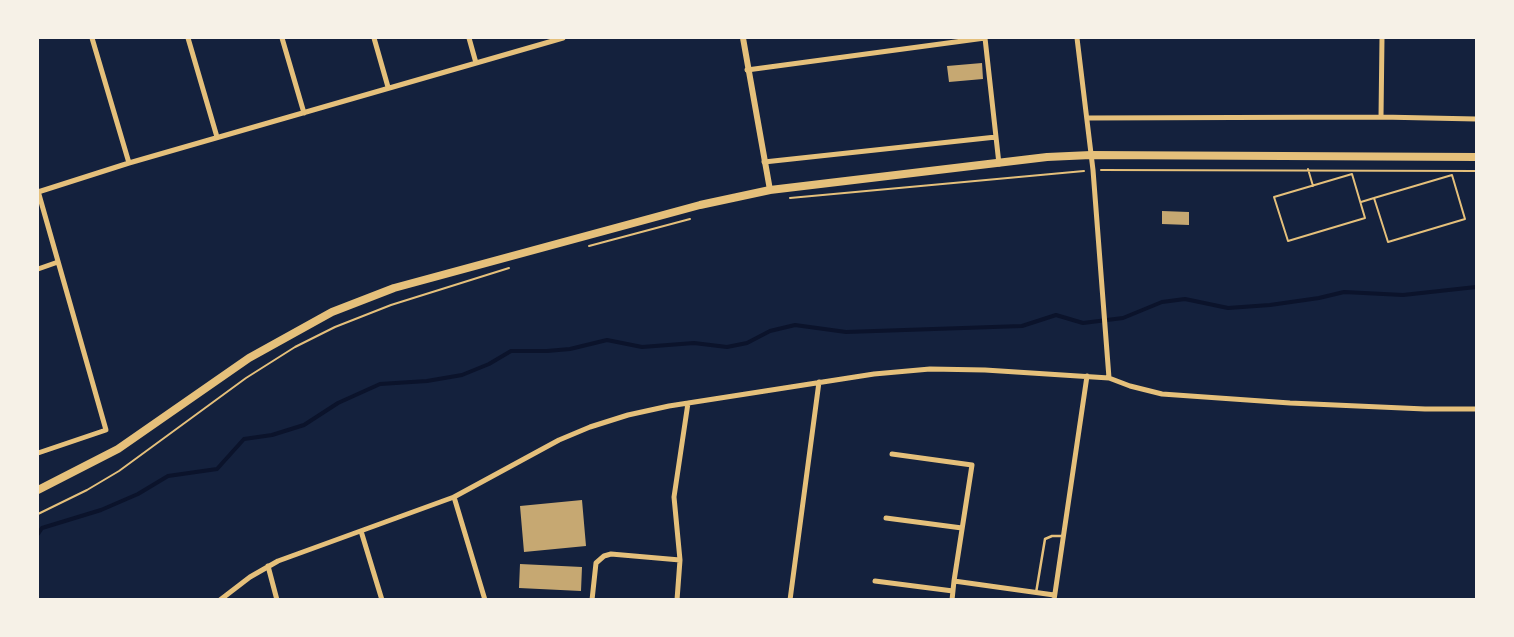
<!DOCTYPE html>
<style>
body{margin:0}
#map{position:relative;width:1514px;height:637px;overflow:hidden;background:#14213d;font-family:Jost,sans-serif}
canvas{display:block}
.frame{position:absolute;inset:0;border:39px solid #f6f1e7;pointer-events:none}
</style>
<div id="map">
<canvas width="1514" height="637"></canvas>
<div class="frame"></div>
</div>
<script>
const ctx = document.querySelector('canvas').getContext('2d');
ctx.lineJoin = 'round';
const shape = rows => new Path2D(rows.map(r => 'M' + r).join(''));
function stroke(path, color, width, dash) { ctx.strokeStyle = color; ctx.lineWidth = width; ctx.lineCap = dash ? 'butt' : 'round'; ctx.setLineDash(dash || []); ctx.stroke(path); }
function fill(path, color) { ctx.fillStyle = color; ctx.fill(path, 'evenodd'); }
const stream = shape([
 [38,534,42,528,101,510,138,494,168,476,217,469,244,439,272,435,304,425,338,403,380,384,427,381,462,375,489,364,511,351,547,351,570,349,607,340,642,347,694,343,727,347,747,343,770,331,795,325,846,332,1022,326,1056,315,1083,323,1123,318,1162,302,1185,299,1228,308,1270,305,1319,298,1344,292,1403,295,1476,287]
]);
const building = shape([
 [982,63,983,79,949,82,947,66],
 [1162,211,1189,212,1189,225,1162,224],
 [582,500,586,546,524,552,520,506],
 [520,564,582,567,581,591,519,588]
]);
const path = shape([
 [1308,169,1313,186],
 [1101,170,1476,171],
 [1352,174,1365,218,1288,241,1274,197,1352,174],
 [1452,175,1465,219,1388,242,1374,198,1452,175],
 [790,198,1084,171],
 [1361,202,1374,198],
 [589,246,690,219],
 [38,514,87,490,119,471,246,378,295,347,335,327,391,305,509,268]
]);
const service = shape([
 [1036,593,1045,539,1052,536,1063,536]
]);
const minor = shape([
 [92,38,129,163],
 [188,38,217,137],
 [282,38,304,113],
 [374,38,388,87],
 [469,38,476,63],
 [985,38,999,164],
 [1077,38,1093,170,1109,378],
 [747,70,985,38],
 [1381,117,1382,38],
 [1087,118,1381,117,1476,119],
 [764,162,996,137],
 [38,191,106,430,38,453],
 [38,192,129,163,563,38],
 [38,269,58,262],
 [892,454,972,465,954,581,1054,595],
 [454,497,485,600],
 [886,518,962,528],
 [361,531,382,600],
 [268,566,277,600],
 [875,581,953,591],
 [220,600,250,577,278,561,454,497,559,440,590,427,628,415,669,406,874,374,930,369,985,370,1109,378,1130,386,1162,394,1290,403,1425,409,1476,409],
 [592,600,596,563,604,556,611,554,680,560],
 [677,600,680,560,674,497,688,403],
 [790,600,819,382],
 [952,600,954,581],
 [1054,600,1087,376]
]);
const tertiary = shape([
 [743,38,770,190]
]);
const secondary = shape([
 [38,490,118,449,249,358,332,312,394,288,700,205,770,190,1047,157,1091,155,1476,157]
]);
stroke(stream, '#0b132b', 4);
fill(building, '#c6a872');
stroke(path, '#e5c07b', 2);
stroke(service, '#e5c07b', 2.5);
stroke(minor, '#e5c07b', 5);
stroke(tertiary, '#e5c07b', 6);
stroke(secondary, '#e5c07b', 8);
</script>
